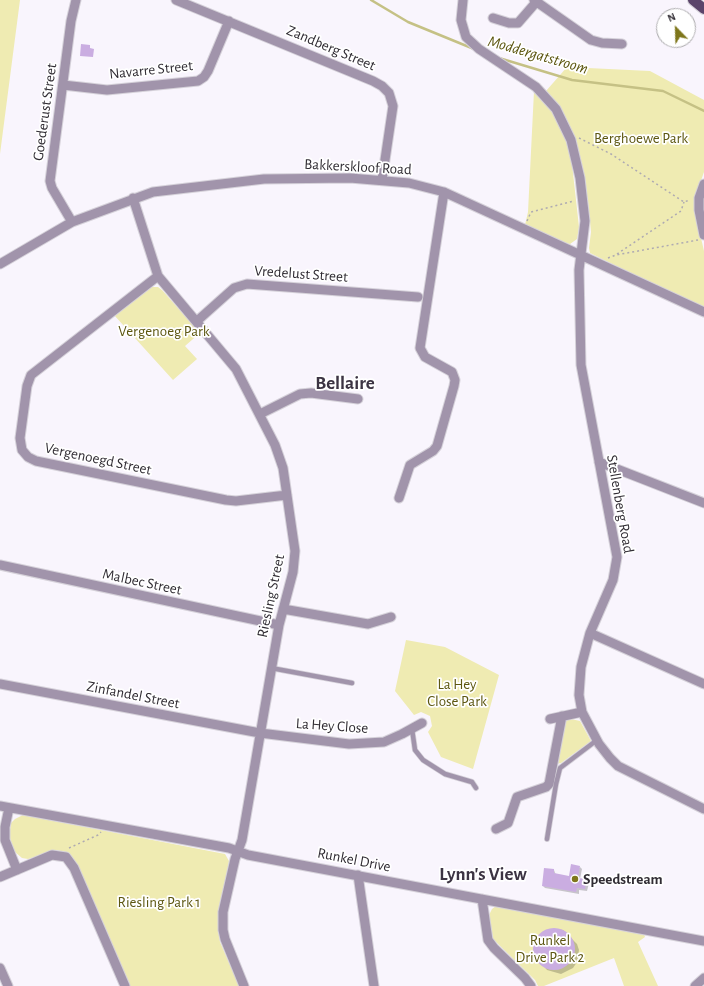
<!DOCTYPE html>
<style>
body{margin:0}
#map{position:relative;width:704px;height:986px;overflow:hidden;background:#f9f5fd;font-family:"Alegreya Sans",sans-serif}
canvas{display:block}
.north{position:absolute;left:656px;top:8px;width:40px;height:40px;box-sizing:border-box;background:#fff;border:1px solid #acabad;border-radius:50%;rotate:337deg;font-size:11px;font-weight:700;line-height:16px;text-align:center;color:#302c33}
.north::after{content:'';display:block;margin:auto;width:14px;height:18px;background:#7e761b;clip-path:polygon(50% 0,100% 100%,50% 72%,0 100%)}
</style>
<div id="map">
<canvas width="704" height="986"></canvas>
<div class="north">N</div>
</div>
<script>
const ctx = document.querySelector('canvas').getContext('2d');
ctx.lineJoin = 'round';
function fill(path, color) { ctx.fillStyle = color; ctx.fill(path, 'evenodd'); }
const shape = rows => new Path2D(rows.map(r => 'M' + r).join(''));
function stroke(path, color, width, dash) { ctx.strokeStyle = color; ctx.lineWidth = width; ctx.lineCap = dash ? 'butt' : 'round'; ctx.setLineDash(dash || []); ctx.stroke(path); }
function drawText(font, color, halo, rows, align = 'center') {
  ctx.font = font + ' "Alegreya Sans",sans-serif'; ctx.lineWidth = 3.5; ctx.setLineDash([]); ctx.textBaseline = 'middle'; ctx.strokeStyle = halo; ctx.fillStyle = color; for (const [text, x, y, turn = 0] of rows) {
    ctx.save(); ctx.translate(x, y); ctx.rotate((+turn || 0) * Math.PI / 180); ctx.textAlign = isNaN(turn) ? turn : align; if (halo) ctx.strokeText(text, 0, 0); ctx.fillText(text, 0, 0); ctx.restore();
  }
}
const green = shape([
 [0,0,20,0,0,154],
 [567,67,650,71,704,100,704,172,698,189,694,208,704,251,704,309,590,253,589,248,591,232,588,201,573,134,562,110,546,91],
 [534,91,553,112,563,128,571,155,579,227,577,239,570,244,565,243,525,225,528,212],
 [151,287,158,287,162,290,200,333,185,346,197,359,173,380,114,315],
 [406,640,445,647,499,675,473,769,441,757,428,732,432,726,430,716,421,712,414,715,395,691],
 [571,719,580,721,591,741,561,763,555,764,565,721],
 [23,815,225,854,229,861,218,921,218,929,220,942,239,986,130,986,73,858,65,852,57,850,28,859,22,858,15,852,9,836,11,823,15,819],
 [496,906,644,934,645,937,638,942,658,986,624,986,614,958,544,986,538,986,535,980,493,939,489,915,492,909]
]);
const shadow = shape([
 [580,867,582,869,580,879,589,883,587,891,579,890,579,894,545,888,543,886,554,870,556,875,569,877],
 [551,929,563,930,577,944,579,950,577,962,573,968,561,974,547,970,534,954,536,940,540,935]
]);
const stream = shape([
 [371,0,408,22,474,49],
 [499,58,572,80,663,91,704,111]
]);
const building = shape([
 [81,44,90,45,90,48,94,49,93,57,80,56],
 [571,864,580,866,578,878,587,879,585,889,577,888,576,892,542,886,544,868,554,869,554,873,569,876],
 '533 949a21 21 0 1 1 42 0a21 21 0 1 1-42 0Z'
]);
const path = shape([
 [579,138,611,154,684,202,690,200],
 [527,221,531,212,574,201],
 [617,254,681,211,684,202],
 [608,258,616,255,698,240],
 [69,848,98,835,101,832]
]);
const service = shape([
 [271,668,352,683],
 [412,729,415,750,423,760,445,774,472,782,476,788],
 [547,839,556,784,560,768,597,740]
]);
const minor = shape([
 [176,0,373,81,382,86,389,93,393,106,382,180],
 [463,0,461,20,466,37,479,49,536,87,556,109,571,140,580,178,585,221,579,270,581,365,617,557,613,580,590,633,581,667,579,695,582,712,599,744,610,758,618,766,704,809],
 [534,0,591,40,602,43,622,44],
 [493,18,509,23,518,23,538,0],
 [63,85,107,90,198,81,204,77,208,71,229,21],
 [704,184,699,198,699,210,704,235],
 [133,198,158,276,236,369,275,445,283,468,295,551,293,572,279,625,242,840,235,859,223,912,223,930,225,939,244,986],
 [72,222,52,188,50,181,71,21,76,0],
 [0,264,72,222,153,192,264,179,350,178,409,183,444,192,704,312],
 [158,276,31,375,27,386,20,438,22,450,28,457,36,461,226,500,236,501,287,495],
 [197,321,234,288,247,284,418,297],
 [260,414,300,394,311,393,358,399],
 [599,462,704,503],
 [399,498,410,465,433,451,437,446,454,386,455,380,452,372,425,357,420,348,444,192],
 [0,565,279,625],
 [283,609,368,624,391,617],
 [590,633,704,684],
 [0,684,260,733,349,744,384,742,402,734,422,723],
 [550,719,582,712],
 [0,806,229,848,248,855,704,941],
 [9,808,5,827,5,840,17,870],
 [496,829,508,823,517,797,546,787,549,784,562,716],
 [358,875,374,986],
 [0,877,52,855,66,857,74,868,125,986],
 [482,899,488,940,494,948,525,978,531,986],
 [0,968,8,986],
 [695,986,704,978]
]);
const primary = shape([
 [693,0,704,9]
]);
const markers = [
 [575,879,4,"#7e761b"]
];
const streetNames = [
 ["Zandberg Street",331,48,23],
 ["Navarre Street",151,70,-6],
 ["Goederust Street",45,112,-82],
 ["Bakkerskloof Road",358,167,3],
 ["Vredelust Street",301,274,4],
 ["Vergenoegd Street",98,459,12],
 ["Stellenberg Road",620,504,80],
 ["Malbec Street",142,582,12],
 ["Riesling Street",271,596,-78],
 ["Zinfandel Street",133,695,11],
 ["La Hey Close",332,726,4],
 ["Runkel Drive",354,860,11]
];
const parkNames = [
 ["Berghoewe Park",641,138],
 ["Vergenoeg Park",164,331],
 ["La Hey",457,684],
 ["Close Park",457,701],
 ["Riesling Park 1",159,902],
 ["Runkel",550,940],
 ["Drive Park 2",550,957]
];
const poiNames = [
 ["Speedstream",583,879]
];
const waterNames = [
 ["Moddergatstroom",538,55,16]
];
const districtNames = [
 ["Bellaire",345,383],
 ["Lynn's View",483,874]
];
fill(green, '#efebb2');
fill(shadow, '#0003');
stroke(stream, '#c5c185', 2.5);
fill(building, '#caade1');
stroke(service, '#d5d1d9', 6);
stroke(minor, '#d5d1d9', 11);
stroke(primary, '#d5d1d9', 12);
stroke(path, '#aeaab2', 1.5, [2, 3]);
stroke(service, '#a194ab', 4.5);
stroke(minor, '#a194ab', 9);
stroke(primary, '#5a446a', 10);
for (const [x, y, r, color] of markers) { const dot = new Path2D(); dot.arc(x, y, r, 0, 2 * Math.PI); ctx.fillStyle = color; ctx.fill(dot); stroke(dot, '#fff', 1.5); }
drawText('15px', '#302c33', '#fff', streetNames);
drawText('15px', '#5d5711', '#fff', parkNames);
drawText('bold 15px', '#302c33', '#fff', poiNames, 'left');
drawText('italic 16px', '#5b550e', '#fff', waterNames);
drawText('bold 19px', '#3c3443', '#fff', districtNames);
</script>
